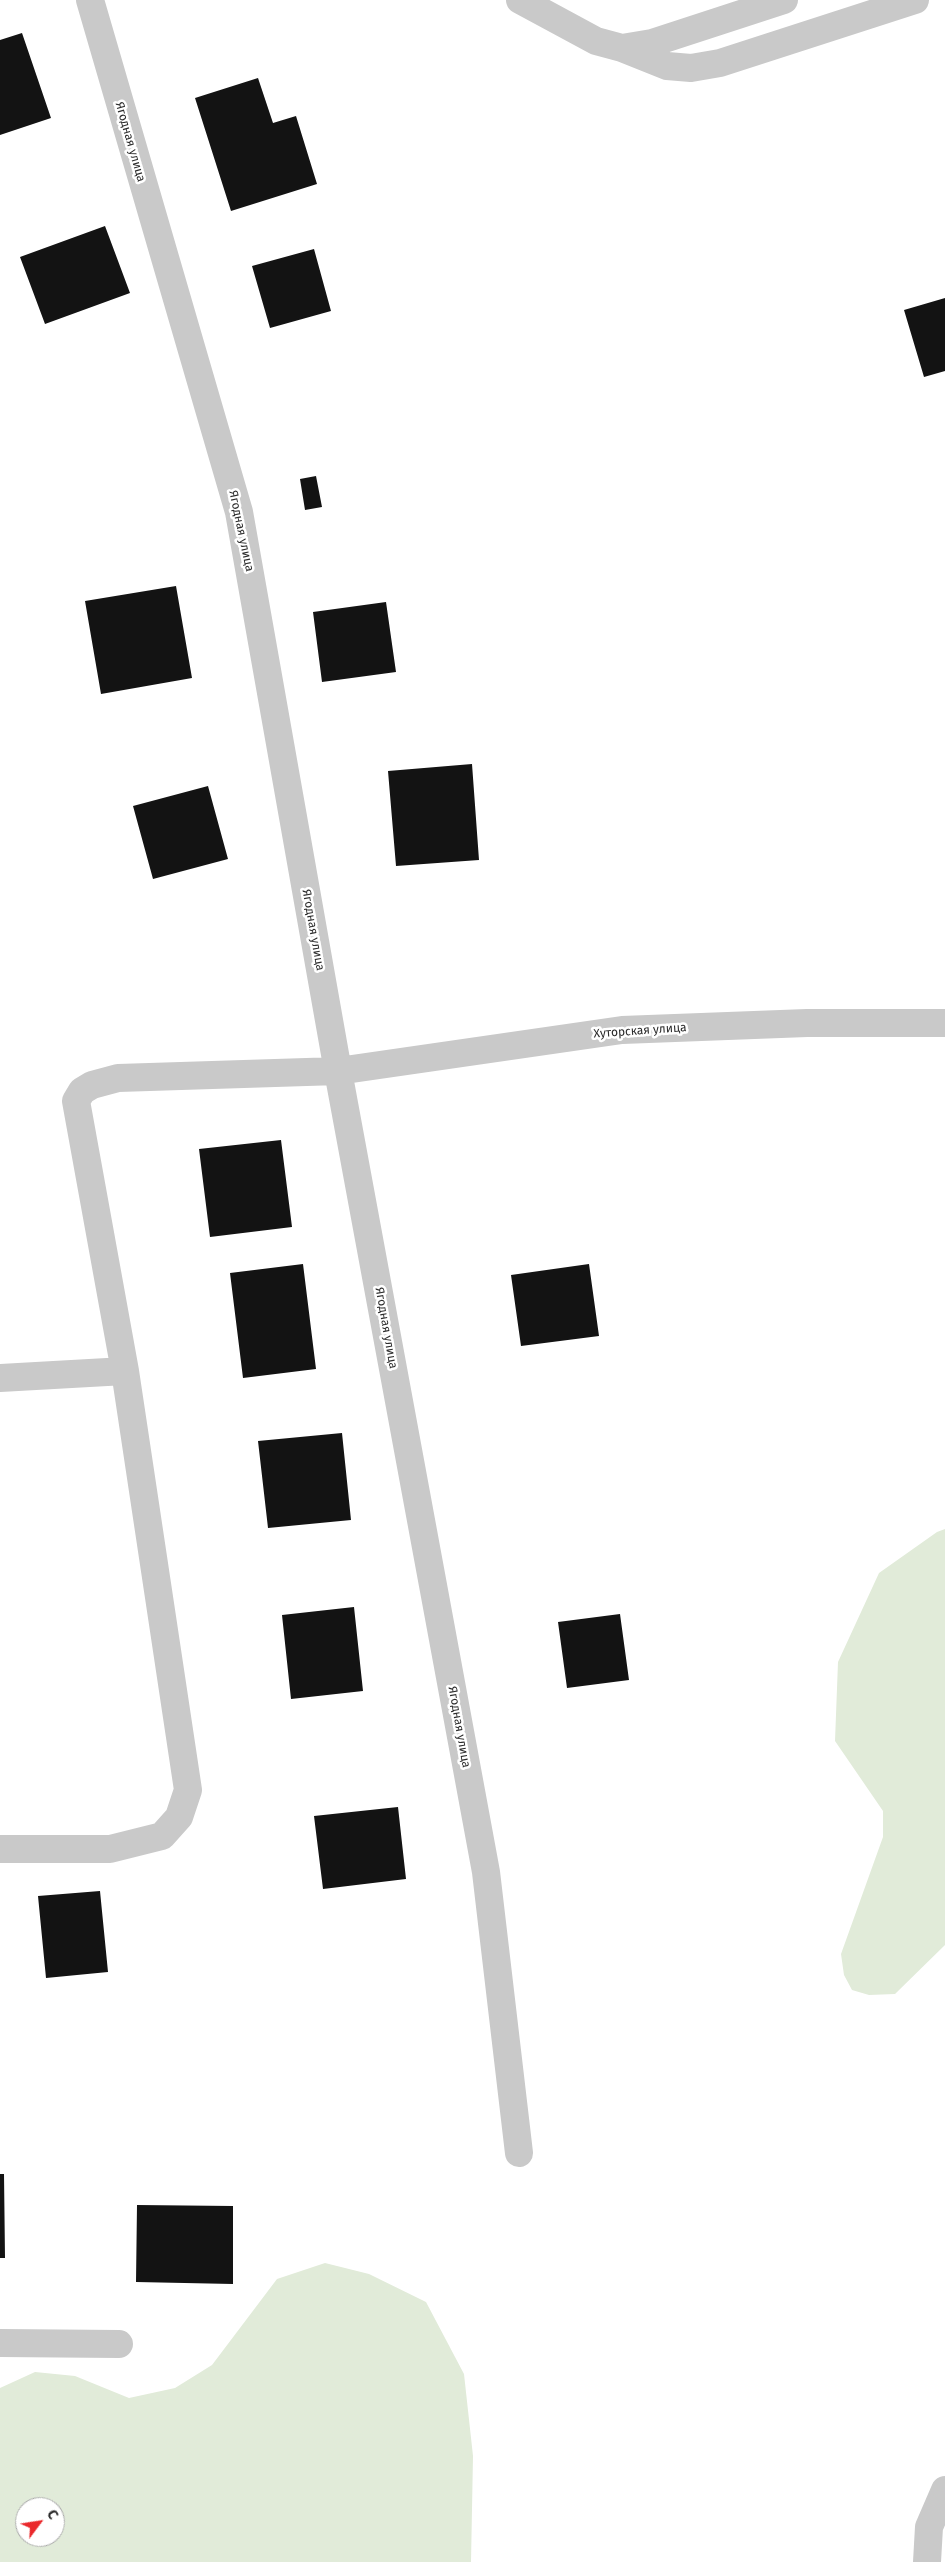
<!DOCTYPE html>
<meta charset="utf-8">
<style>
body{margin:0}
#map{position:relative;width:945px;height:2562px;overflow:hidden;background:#fff;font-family:"Fira Sans",sans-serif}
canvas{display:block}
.north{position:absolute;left:15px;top:2497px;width:50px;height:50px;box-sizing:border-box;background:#fff;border:1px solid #ababab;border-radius:50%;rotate:59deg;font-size:14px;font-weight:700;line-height:20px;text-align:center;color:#2c2c2c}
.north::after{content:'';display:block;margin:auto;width:18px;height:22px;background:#ea282b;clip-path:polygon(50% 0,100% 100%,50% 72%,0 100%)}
</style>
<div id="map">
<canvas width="945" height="2562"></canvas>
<div class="north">С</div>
</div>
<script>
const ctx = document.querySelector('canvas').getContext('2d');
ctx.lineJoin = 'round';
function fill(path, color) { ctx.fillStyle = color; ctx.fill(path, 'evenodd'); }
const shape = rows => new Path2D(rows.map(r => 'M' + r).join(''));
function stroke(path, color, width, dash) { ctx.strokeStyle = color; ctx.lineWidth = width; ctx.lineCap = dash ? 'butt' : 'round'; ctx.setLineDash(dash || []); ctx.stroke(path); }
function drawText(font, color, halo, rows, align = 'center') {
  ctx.font = font + ' "Fira Sans",sans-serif'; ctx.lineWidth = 5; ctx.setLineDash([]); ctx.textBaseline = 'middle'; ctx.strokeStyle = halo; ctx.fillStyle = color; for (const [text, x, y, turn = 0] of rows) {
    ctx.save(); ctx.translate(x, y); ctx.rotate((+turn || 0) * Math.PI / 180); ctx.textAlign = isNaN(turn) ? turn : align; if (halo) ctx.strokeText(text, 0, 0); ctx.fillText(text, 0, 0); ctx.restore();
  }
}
const green = shape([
 [945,1529,945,1945,895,1994,869,1995,852,1990,844,1975,841,1954,883,1837,883,1811,835,1741,838,1662,879,1573,937,1532],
 [325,2263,369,2274,426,2302,464,2374,473,2456,471,2562,0,2562,0,2388,35,2372,75,2376,129,2398,175,2388,212,2365,277,2279],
 [25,2507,55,2507,55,2537,25,2537]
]);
const building = shape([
 [22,33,51,118,0,135,0,40],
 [258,78,273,123,296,116,317,184,231,211,195,98],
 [105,226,130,293,45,324,20,257],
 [314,249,331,311,270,328,252,266],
 [945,298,945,371,924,377,904,310],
 [316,476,322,507,305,510,300,479],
 [176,586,192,678,101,694,85,601],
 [386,602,396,672,322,682,313,612],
 [472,764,479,860,396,866,388,771],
 [208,786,228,859,153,879,133,806],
 [281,1140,292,1227,210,1237,199,1149],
 [303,1264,316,1369,243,1378,230,1273],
 [589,1264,599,1336,521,1346,511,1275],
 [342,1433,351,1520,268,1528,258,1441],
 [354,1607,363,1691,291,1699,282,1615],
 [620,1614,629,1680,567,1688,558,1622],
 [398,1807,406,1879,323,1889,314,1816],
 [100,1891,108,1972,46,1978,38,1896],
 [0,2174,4,2174,5,2258,0,2258],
 [137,2205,233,2206,233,2284,136,2282]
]);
const minor = shape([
 [90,0,239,512,338,1071,486,1872,519,2153],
 [520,0,596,41,622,48,652,43,784,0],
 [622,48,667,66,691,68,720,63,915,0],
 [0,1378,125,1371,76,1101,82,1091,92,1085,118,1078,338,1071,622,1030,807,1023,945,1023],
 [0,1849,110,1849,162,1836,179,1817,188,1790,125,1371],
 [0,2343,119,2344],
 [927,2562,929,2527,945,2490]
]);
const streetNames = [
 ["Ягодная улица",130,142,74],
 ["Ягодная улица",241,531,78],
 ["Ягодная улица",313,930,80],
 ["Хуторская улица",640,1031,-4],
 ["Ягодная улица",386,1328,80],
 ["Ягодная улица",459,1727,80]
];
fill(green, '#e1ebd9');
fill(building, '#131313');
stroke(minor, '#c9c9c9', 28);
drawText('12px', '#2c2c2c', '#fff', streetNames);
</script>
